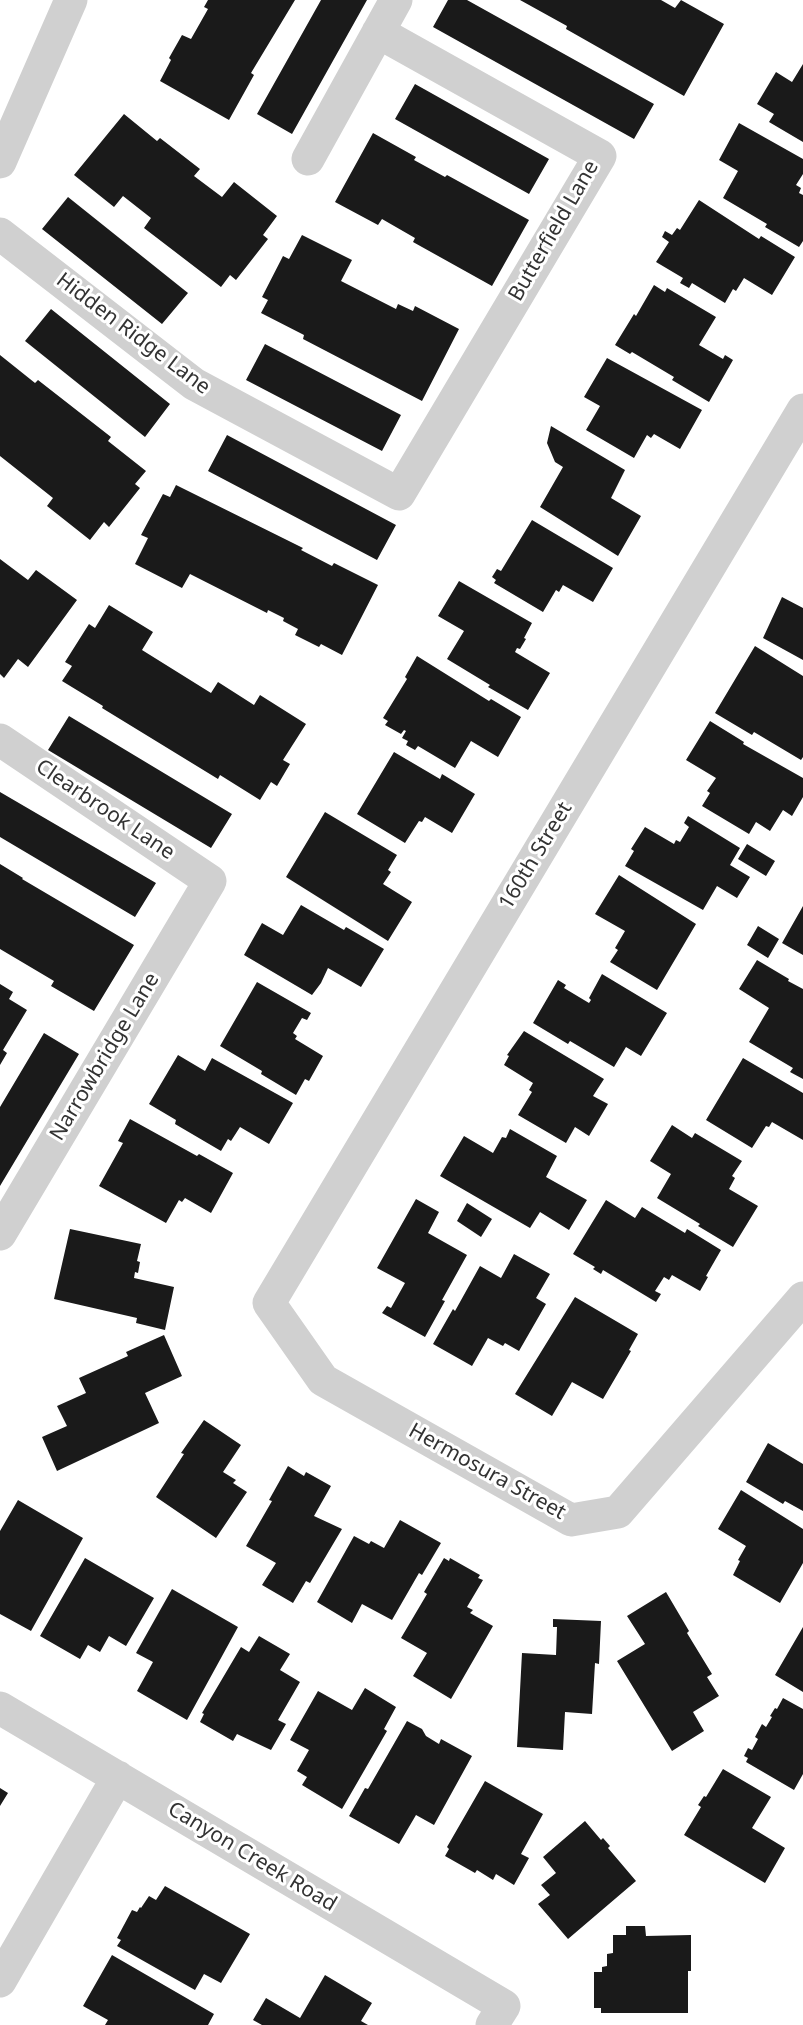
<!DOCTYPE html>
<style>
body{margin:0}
canvas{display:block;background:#fff}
</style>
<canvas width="803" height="2025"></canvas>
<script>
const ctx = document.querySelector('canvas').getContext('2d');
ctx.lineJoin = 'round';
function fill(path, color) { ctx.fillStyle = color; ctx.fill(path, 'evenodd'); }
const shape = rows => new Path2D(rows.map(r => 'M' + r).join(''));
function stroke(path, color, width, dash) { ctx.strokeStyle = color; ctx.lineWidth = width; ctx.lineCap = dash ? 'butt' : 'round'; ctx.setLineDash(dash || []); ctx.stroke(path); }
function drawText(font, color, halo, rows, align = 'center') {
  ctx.font = font + ' "Noto Sans",sans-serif'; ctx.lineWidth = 6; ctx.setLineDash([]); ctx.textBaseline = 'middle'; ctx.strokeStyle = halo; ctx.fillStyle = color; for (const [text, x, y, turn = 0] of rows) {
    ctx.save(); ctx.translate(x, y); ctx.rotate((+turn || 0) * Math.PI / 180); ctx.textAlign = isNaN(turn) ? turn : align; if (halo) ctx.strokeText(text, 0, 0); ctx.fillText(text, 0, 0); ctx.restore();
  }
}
const building = shape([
 [208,0,295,0,251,73,254,75,229,120,160,81,171,60,169,58,182,35,191,39,208,9,204,7],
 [321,0,367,0,292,134,257,114],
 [448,0,467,0,654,104,634,139,433,27],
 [520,0,661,0,675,8,681,0,724,24,684,96,566,29,567,26],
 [803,64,803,142,769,122,774,114,757,104,776,72,792,82],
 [415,84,549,159,529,194,395,119],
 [124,114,157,141,160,138,200,169,194,176,222,197,234,182,277,216,263,235,268,239,236,280,230,275,221,287,144,228,151,218,123,196,114,207,74,175],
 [739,123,803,159,803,174,796,185,801,188,799,193,803,195,803,241,799,247,765,227,767,224,723,198,738,171,719,160],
 [373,133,416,157,414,160,445,177,447,175,529,220,492,286,413,242,415,238,382,219,378,225,335,202],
 [68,197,188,293,162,324,42,229],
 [699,200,759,239,761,236,795,257,772,295,744,278,736,291,733,289,725,303,692,283,689,288,680,283,683,278,656,262,669,242,662,237,665,231,672,235,677,228,680,230],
 [302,235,352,260,341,281,396,309,398,304,413,311,415,306,459,329,422,401,303,339,304,335,261,313,268,300,262,297,283,256,289,259],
 [654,285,665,292,667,288,716,317,699,345,723,359,725,355,733,360,709,402,672,380,674,377,632,352,630,354,615,345,634,314,636,316],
 [51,309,170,404,145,437,25,341],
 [265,344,401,415,382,451,246,380],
 [0,355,35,383,38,380,111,437,108,441,146,471,135,484,140,488,109,527,104,522,90,540,47,506,53,498,0,456],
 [607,358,702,410,680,449,654,434,651,438,647,435,634,458,586,430,600,406,584,397],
 [551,426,625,470,611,498,641,516,618,556,540,507,563,467,555,462,547,443],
 [227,435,396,525,377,560,208,471],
 [176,485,303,548,301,550,332,566,334,563,378,585,342,655,321,644,319,647,295,635,298,629,283,621,284,618,268,610,267,613,190,574,182,588,135,564,148,538,141,535,163,494,170,497],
 [532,520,613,568,593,602,563,585,559,592,556,590,543,612,494,583,496,580,492,577,497,569,501,571],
 [0,559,28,580,36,570,77,600,28,667,18,659,4,678,0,674],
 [459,581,532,623,524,638,526,639,520,649,517,648,515,652,550,673,528,710,488,687,490,685,447,659,464,631,438,616],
 [782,597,803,608,803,660,763,638],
 [109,605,153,632,142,650,211,693,218,682,254,705,260,695,306,724,283,760,290,764,277,786,271,782,260,800,220,775,218,779,102,708,103,706,62,681,72,666,65,662,89,624,95,628],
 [755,646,803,676,803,757,801,760,754,732,752,735,715,713],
 [417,656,489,701,491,699,521,717,498,757,471,741,455,768,418,746,415,750,406,745,408,741,402,738,406,731,404,730,401,734,385,725,388,721,383,718,407,679,405,677],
 [69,716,232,814,211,848,48,750],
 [710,721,744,742,743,744,803,778,803,797,792,816,783,810,770,831,756,822,749,834,702,806,710,793,707,791,716,778,686,760],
 [394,752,440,779,442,774,475,794,452,833,425,817,422,822,419,821,405,843,357,814],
 [0,792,156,883,135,917,0,837],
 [325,812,397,855,388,870,391,872,383,884,412,902,388,941,286,877],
 [688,816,740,848,730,865,750,877,737,898,717,886,703,910,625,866,634,851,631,849,645,827,674,844,676,840,680,842,689,827,684,823],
 [747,844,775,861,766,876,738,859],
 [0,864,23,878,22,879,134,945,94,1011,51,986,54,981,0,949],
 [619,875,696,924,657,990,610,962,618,950,615,948,625,931,595,914],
 [301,905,344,930,346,927,384,949,361,987,328,968,321,983,312,995,244,955,262,923,283,935],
 [803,906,803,955,782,943],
 [758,926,779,939,768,958,747,945],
 [757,960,789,979,788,981,803,989,803,1079,790,1072,793,1068,749,1042,769,1008,739,989],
 [602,974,667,1013,641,1056,626,1047,614,1067,570,1041,568,1044,533,1023,558,980,566,985,564,988,589,1003,591,1000,589,998],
 [257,982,311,1013,307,1020,302,1018,293,1033,297,1036,295,1039,323,1056,309,1081,305,1079,296,1095,261,1074,262,1071,220,1046],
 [0,984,13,992,9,999,27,1010,3,1050,7,1053,0,1065],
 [524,1031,604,1079,593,1096,608,1104,589,1136,575,1127,566,1143,518,1115,532,1092,529,1090,533,1083,504,1065,509,1056,507,1055],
 [44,1033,79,1054,0,1186,0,1107],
 [178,1055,205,1071,212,1058,293,1103,269,1144,240,1127,231,1141,228,1139,221,1151,175,1124,176,1120,149,1104],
 [743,1058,803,1093,803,1140,772,1122,769,1127,766,1126,752,1148,706,1120],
 [130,1119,197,1156,199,1154,233,1173,211,1213,185,1198,182,1202,179,1200,166,1223,99,1186,123,1143,118,1141],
 [672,1125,692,1138,695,1133,742,1161,732,1176,735,1178,729,1189,758,1206,733,1247,698,1226,700,1224,657,1198,671,1174,650,1161],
 [510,1129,557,1156,546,1177,587,1200,569,1230,540,1212,530,1228,440,1176,464,1136,493,1153,502,1137,506,1138],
 [416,1199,439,1212,428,1233,467,1255,442,1300,445,1301,425,1337,382,1313,387,1306,391,1308,405,1283,377,1268],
 [606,1200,635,1218,642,1207,685,1233,687,1229,721,1250,706,1276,708,1277,700,1291,672,1275,669,1280,664,1277,655,1291,661,1294,656,1302,603,1270,601,1274,593,1269,595,1267,573,1254],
 [467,1203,492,1219,481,1237,457,1221],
 [70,1229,141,1244,137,1261,140,1262,138,1273,135,1272,134,1278,174,1287,165,1330,136,1323,137,1318,54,1299],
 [514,1254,550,1274,536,1298,546,1304,519,1351,505,1343,503,1346,488,1338,472,1366,433,1344,453,1309,455,1311,480,1266,501,1278],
 [575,1297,638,1334,629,1350,631,1351,603,1399,572,1382,552,1416,515,1394],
 [164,1335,182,1376,145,1393,159,1423,57,1471,42,1437,67,1426,57,1406,86,1393,79,1378,128,1356,126,1352],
 [204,1420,241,1445,223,1472,236,1480,233,1483,247,1492,216,1538,156,1497,184,1454,181,1453],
 [768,1443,803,1464,803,1511,785,1501,783,1504,746,1482],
 [288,1466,304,1476,306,1472,331,1486,314,1516,342,1529,310,1583,306,1581,293,1603,262,1585,276,1563,246,1546,272,1501,269,1500],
 [741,1490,803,1529,803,1563,780,1603,733,1575,740,1561,738,1560,746,1546,718,1529],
 [18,1500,83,1538,31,1631,0,1614,0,1531],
 [400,1520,441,1543,422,1575,419,1573,392,1620,362,1604,352,1623,317,1602,354,1536,369,1544,371,1541,384,1548],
 [85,1558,154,1598,126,1646,109,1636,100,1652,88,1645,80,1659,40,1636],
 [444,1558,449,1561,450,1558,480,1575,478,1578,483,1580,467,1607,473,1610,470,1613,493,1626,451,1699,413,1676,427,1653,401,1638,427,1594,424,1592],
 [172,1589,238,1627,187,1720,137,1691,153,1662,136,1653],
 [666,1592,689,1631,687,1633,712,1674,707,1677,719,1696,693,1712,704,1731,672,1751,617,1661,645,1644,627,1616],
 [553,1619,601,1621,599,1664,595,1663,592,1714,565,1712,563,1750,517,1747,522,1653,556,1655,557,1627,553,1627],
 [803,1627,803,1692,775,1675],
 [259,1636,290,1654,280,1670,300,1682,278,1720,286,1724,271,1750,237,1734,233,1741,200,1722,204,1714,202,1713,241,1647,249,1652],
 [365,1688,396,1707,384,1729,387,1731,342,1809,302,1785,307,1777,297,1771,309,1750,290,1740,318,1691,352,1710],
 [783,1698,803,1709,803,1774,794,1790,746,1762,748,1758,744,1756,748,1748,752,1750,758,1739,755,1737,762,1724,766,1727,772,1717,770,1716,775,1708,777,1709],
 [407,1721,422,1729,426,1736,439,1744,441,1739,472,1756,434,1825,416,1815,399,1844,349,1816,365,1788,368,1789],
 [723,1769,771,1797,752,1828,785,1848,765,1883,684,1835,701,1807,698,1805,704,1796,706,1797],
 [485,1781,543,1814,521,1854,529,1858,514,1885,496,1874,493,1880,477,1870,475,1873,445,1856,449,1849,447,1847],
 [0,1788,8,1793,0,1806],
 [585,1821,601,1840,603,1838,610,1846,608,1848,636,1881,568,1939,538,1904,550,1895,541,1885,556,1873,543,1857],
 [165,1886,250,1934,221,1983,204,1974,195,1990,117,1946,121,1940,117,1938,132,1910,137,1912,140,1907,141,1908,149,1896,156,1900],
 [626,1926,645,1926,646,1936,691,1935,691,1971,688,1971,688,2013,601,2013,601,2008,594,2008,594,1972,602,1972,602,1967,607,1966,607,1954,613,1953,613,1935,626,1935],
 [112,1955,214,2014,208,2025,105,2025,108,2020,83,2006],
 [325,1975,372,2003,361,2021,368,2025,262,2025,253,2020,266,1998,300,2018]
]);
const minor = shape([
 [308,159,396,0],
 [0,162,71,0],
 [0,234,194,384,399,494,600,156,378,32],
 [803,410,269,1303,323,1380,571,1520,618,1512,803,1298],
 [0,740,210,881,0,1234],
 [0,1708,504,2006,492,2025],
 [0,1981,118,1777]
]);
const streetNames = [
 ["Butterfield Lane",554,231,-60],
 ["Hidden Ridge Lane",133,334,37],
 ["Clearbrook Lane",105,810,34],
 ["160th Street",536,856,-59],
 ["Narrowbridge Lane",105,1057,-59],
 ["Hermosura Street",487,1472,29],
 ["Canyon Creek Road",252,1857,31]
];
fill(building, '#1a1a1a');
stroke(minor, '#d0d0d0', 33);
drawText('21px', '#333', '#fff', streetNames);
</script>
